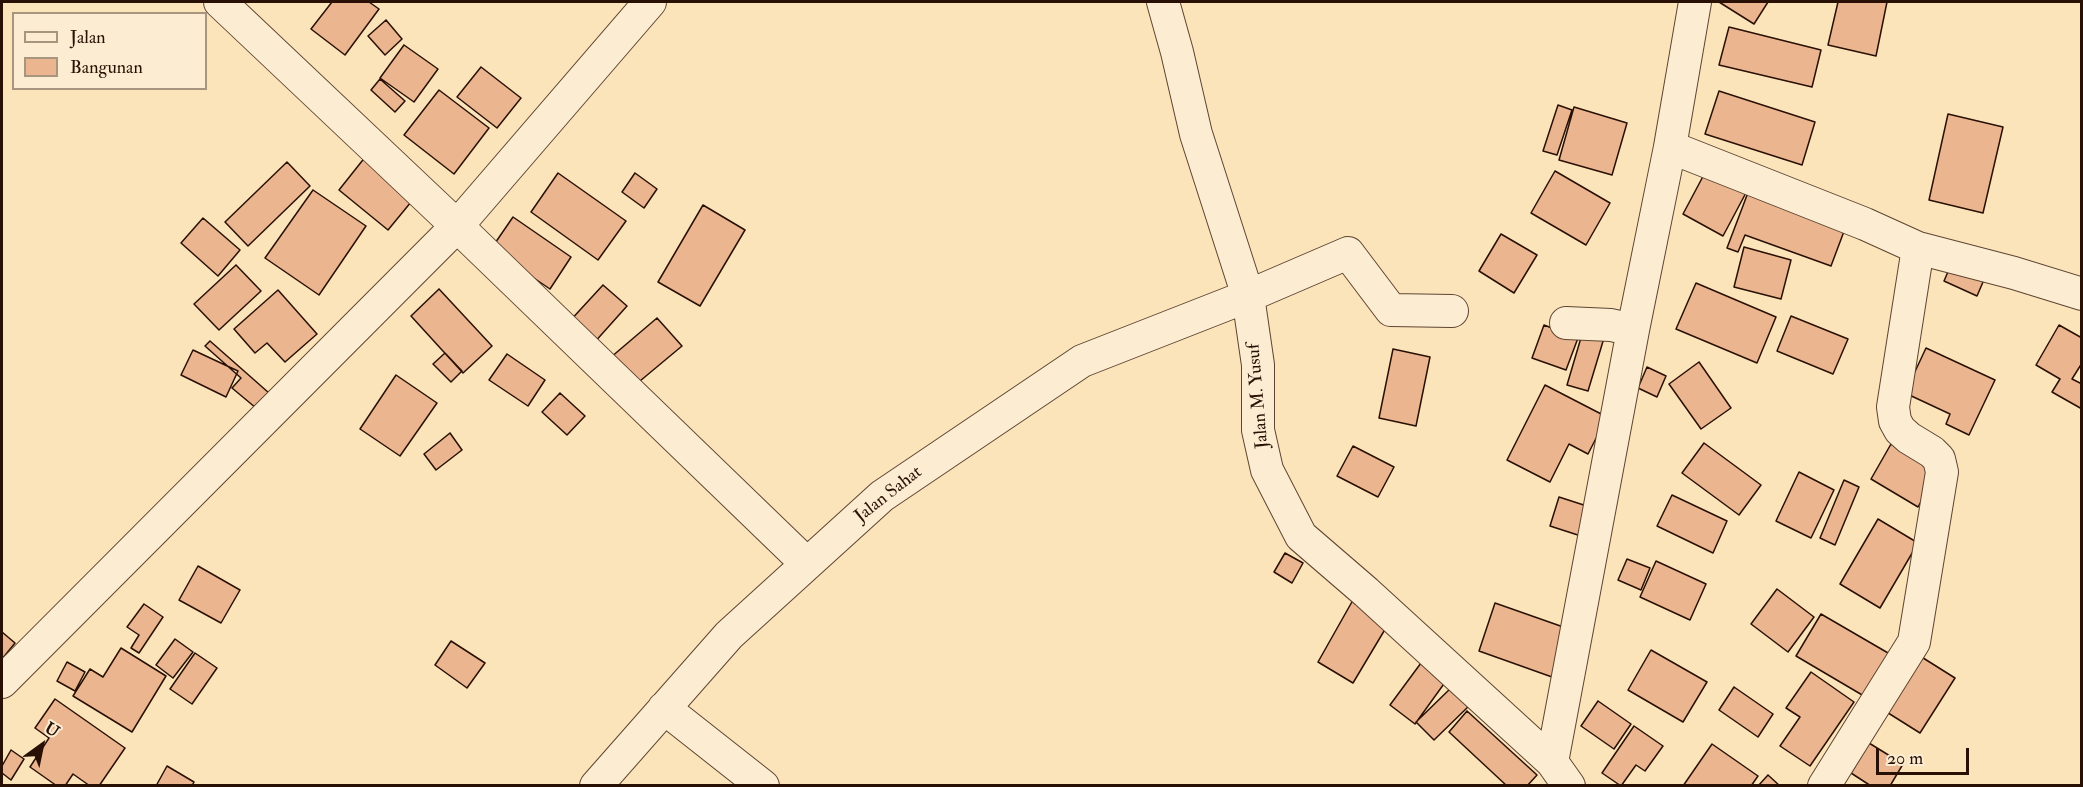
<!DOCTYPE html>
<style>
body{margin:0}
#map{position:relative;width:2083px;height:787px;overflow:hidden;background:#fbe3ba;font-family:"IM FELL Double Pica",serif}
canvas{display:block}
.frame{position:absolute;inset:0;border:3px solid #291004;pointer-events:none}
.legend{position:absolute;left:12px;top:12px;width:195px;height:78px;box-sizing:border-box;background:#fcedd2;border:2px solid #a89580;margin:0;padding:8px 10px;list-style:none;font-size:18px;color:#291004}
.legend li{display:flex;align-items:center;gap:12px;height:30px}
.legend b{width:30px;border:2px solid #a89580}
.north{position:absolute;left:12px;top:715px;width:60px;height:60px;-webkit-text-stroke:4px #fcedd2;paint-order:stroke;rotate:33deg;font-size:16px;font-weight:700;line-height:24px;text-align:center;color:#291004}
.north::after{content:'';display:block;margin:auto;width:21px;height:27px;background:#291004;clip-path:polygon(50% 0,100% 100%,50% 72%,0 100%)}
.scale{position:absolute;left:1876px;top:748px;width:93px;height:27px;box-sizing:border-box;border:3px solid #291004;border-top:0;padding-left:8px;font-size:18px;line-height:21px;white-space:nowrap;color:#291004;-webkit-text-stroke:4px #fcedd2;paint-order:stroke}
</style>
<div id="map">
<canvas width="2083" height="787"></canvas>
<div class="frame"></div>
<ul class="legend">
<li><b style="height:8px;background:#fcedd2"></b>Jalan</li>
<li><b style="height:16px;background:#ebb590"></b>Bangunan</li>
</ul>
<div class="north">U</div>
<div class="scale">20 m</div>
</div>
<script>
const ctx = document.querySelector('canvas').getContext('2d');
ctx.lineJoin = 'round';
function fill(path, color) { ctx.fillStyle = color; ctx.fill(path, 'evenodd'); }
const shape = rows => new Path2D(rows.map(r => 'M' + r).join(''));
function stroke(path, color, width, dash) { ctx.strokeStyle = color; ctx.lineWidth = width; ctx.lineCap = dash ? 'butt' : 'round'; ctx.setLineDash(dash || []); ctx.stroke(path); }
function drawText(font, color, halo, rows, align = 'center') {
  ctx.font = font + ' "IM FELL Double Pica",serif'; ctx.lineWidth = 4.5; ctx.setLineDash([]); ctx.textBaseline = 'middle'; ctx.strokeStyle = halo; ctx.fillStyle = color; for (const [text, x, y, turn = 0] of rows) {
    ctx.save(); ctx.translate(x, y); ctx.rotate((+turn || 0) * Math.PI / 180); ctx.textAlign = isNaN(turn) ? turn : align; if (halo) ctx.strokeText(text, 0, 0); ctx.fillText(text, 0, 0); ctx.restore();
  }
}
const building = shape([
 [332,2,369,2,379,9,345,55,311,29,332,2],
 [1719,2,1768,2,1754,24,1719,2],
 [1838,2,1887,2,1876,56,1828,45,1838,2],
 [386,20,402,39,385,55,368,36,386,20],
 [1729,27,1821,50,1812,87,1719,65,1729,27],
 [404,45,438,69,414,102,380,78,404,45],
 [481,67,521,98,497,128,457,97,481,67],
 [380,79,405,101,395,112,371,90,380,79],
 [439,90,489,128,454,174,404,135,439,90],
 [1719,91,1815,122,1802,165,1705,134,1719,91],
 [1558,105,1572,110,1557,155,1543,151,1558,105],
 [1574,107,1627,123,1612,175,1559,160,1574,107],
 [1948,114,2003,127,1983,213,1929,200,1948,114],
 [366,156,416,196,388,230,339,190,366,156],
 [287,162,310,186,248,246,225,222,287,162],
 [1708,167,1748,189,1723,236,1683,214,1708,167],
 [1555,171,1610,203,1586,245,1531,213,1555,171],
 [558,173,626,221,598,260,531,212,558,173],
 [635,173,657,189,644,208,622,192,635,173],
 [1752,182,1849,218,1831,266,1745,235,1738,252,1727,248,1752,182],
 [313,190,366,226,319,295,265,258,313,190],
 [703,205,745,230,700,306,658,282,703,205],
 [513,217,571,257,550,289,491,249,513,217],
 [203,218,240,250,218,276,181,243,203,218],
 [1501,234,1537,255,1514,293,1479,271,1501,234],
 [1744,247,1791,260,1781,299,1734,287,1744,247],
 [1953,260,1986,275,1977,296,1944,281,1953,260],
 [236,265,261,291,219,330,194,304,236,265],
 [1696,283,1776,317,1757,363,1676,329,1696,283],
 [603,285,627,306,593,344,568,323,603,285],
 [439,289,492,346,463,373,411,316,439,289],
 [278,290,317,334,285,362,267,343,255,353,234,329,278,290],
 [1791,316,1848,339,1833,374,1777,351,1791,316],
 [657,318,682,346,634,386,610,358,657,318],
 [1544,325,1578,338,1566,370,1532,358,1544,325],
 [2059,325,2082,338,2082,363,2072,379,2082,384,2082,409,2052,392,2060,379,2036,365,2059,325],
 [1583,331,1604,338,1588,391,1567,385,1583,331],
 [210,341,269,393,256,408,232,388,241,378,205,346,210,341],
 [1926,348,1995,380,1969,435,1946,424,1950,414,1905,393,1926,348],
 [1393,349,1430,357,1416,426,1379,418,1393,349],
 [193,350,238,371,226,397,181,375,193,350],
 [445,353,462,371,451,382,433,364,445,353],
 [507,354,545,380,528,406,489,380,507,354],
 [1699,362,1731,408,1701,429,1669,384,1699,362],
 [1647,367,1666,376,1657,397,1638,388,1647,367],
 [396,375,437,403,400,456,360,429,396,375],
 [1545,385,1607,417,1588,454,1569,444,1550,482,1507,460,1545,385],
 [560,393,585,416,567,435,542,412,560,393],
 [450,433,462,450,436,470,424,454,450,433],
 [1704,443,1761,485,1739,515,1682,473,1704,443],
 [1891,444,1938,471,1918,507,1871,479,1891,444],
 [1353,446,1394,467,1378,497,1337,476,1353,446],
 [1799,472,1834,490,1811,538,1776,521,1799,472],
 [1844,480,1859,487,1835,545,1820,538,1844,480],
 [1672,495,1727,521,1713,553,1657,526,1672,495],
 [1559,497,1593,508,1584,537,1550,526,1559,497],
 [1878,519,1918,543,1880,608,1840,584,1878,519],
 [1285,553,1303,563,1292,583,1274,572,1285,553],
 [1627,559,1650,568,1641,590,1618,580,1627,559],
 [1656,561,1706,584,1690,620,1640,597,1656,561],
 [198,566,240,590,221,623,179,600,198,566],
 [1777,589,1814,617,1788,652,1751,624,1777,589],
 [1353,600,1390,621,1353,683,1318,662,1353,600],
 [1495,603,1569,629,1552,677,1479,651,1495,603],
 [144,604,163,617,139,653,131,648,139,635,127,627,144,604],
 [1821,614,1895,657,1869,699,1796,656,1821,614],
 [2,632,15,643,2,659,2,632],
 [175,639,193,652,173,678,156,665,175,639],
 [451,641,485,663,467,688,435,665,451,641],
 [121,648,166,676,132,732,73,696,90,669,103,677,121,648],
 [1651,650,1707,682,1683,722,1628,690,1651,650],
 [195,653,217,668,192,704,170,689,195,653],
 [1920,656,1955,678,1920,733,1885,711,1920,656],
 [67,662,85,672,75,691,57,681,67,662],
 [1421,663,1446,681,1415,724,1390,705,1421,663],
 [1811,672,1854,702,1810,766,1780,746,1800,717,1786,708,1811,672],
 [1453,686,1471,704,1434,740,1416,722,1453,686],
 [1734,687,1773,714,1758,737,1719,710,1734,687],
 [55,699,125,748,99,786,90,786,73,774,65,786,57,786,30,767,49,738,35,728,55,699],
 [1598,701,1631,724,1614,749,1581,726,1598,701],
 [1467,711,1537,775,1527,786,1507,786,1449,732,1467,711],
 [1634,726,1663,746,1645,771,1636,765,1621,786,1602,773,1634,726],
 [1869,743,1903,764,1890,786,1871,786,1851,773,1869,743],
 [1712,744,1758,776,1751,786,1683,786,1712,744],
 [11,750,24,759,11,780,2,773,2,766,11,750],
 [167,766,194,782,192,786,156,786,167,766],
 [1768,775,1780,786,1758,786,1768,775]
]);
const street = shape([
 [220,2,457,226,807,564],
 [1163,2,1177,52,1196,134,1248,296,1258,365,1258,430,1267,470,1301,536,1366,592,1552,762,1569,786],
 [1670,147,1865,224,1918,248,2014,273,2082,294],
 [1566,323,1611,325,1633,330],
 [2,682,457,226,650,2],
 [664,708,763,786],
 [1552,762,1633,330,1670,147,1695,2],
 [596,786,729,635,882,496,1082,361,1248,296,1348,253,1391,310,1452,311],
 [1824,786,1914,642,1942,472,1939,459,1932,452,1909,438,1900,430,1895,421,1893,407,1918,248]
]);
const streetNames = [
 ["Jalan M. Yusuf",1259,396,-95],
 ["Jalan Sahat",889,495,-38]
];
fill(building, '#ebb590');
stroke(building, '#291004', 1.5);
stroke(street, '#5e4532', 34);
stroke(street, '#fcedd2', 32);
drawText('18px', '#291004', '#fcedd2', streetNames);
</script>
